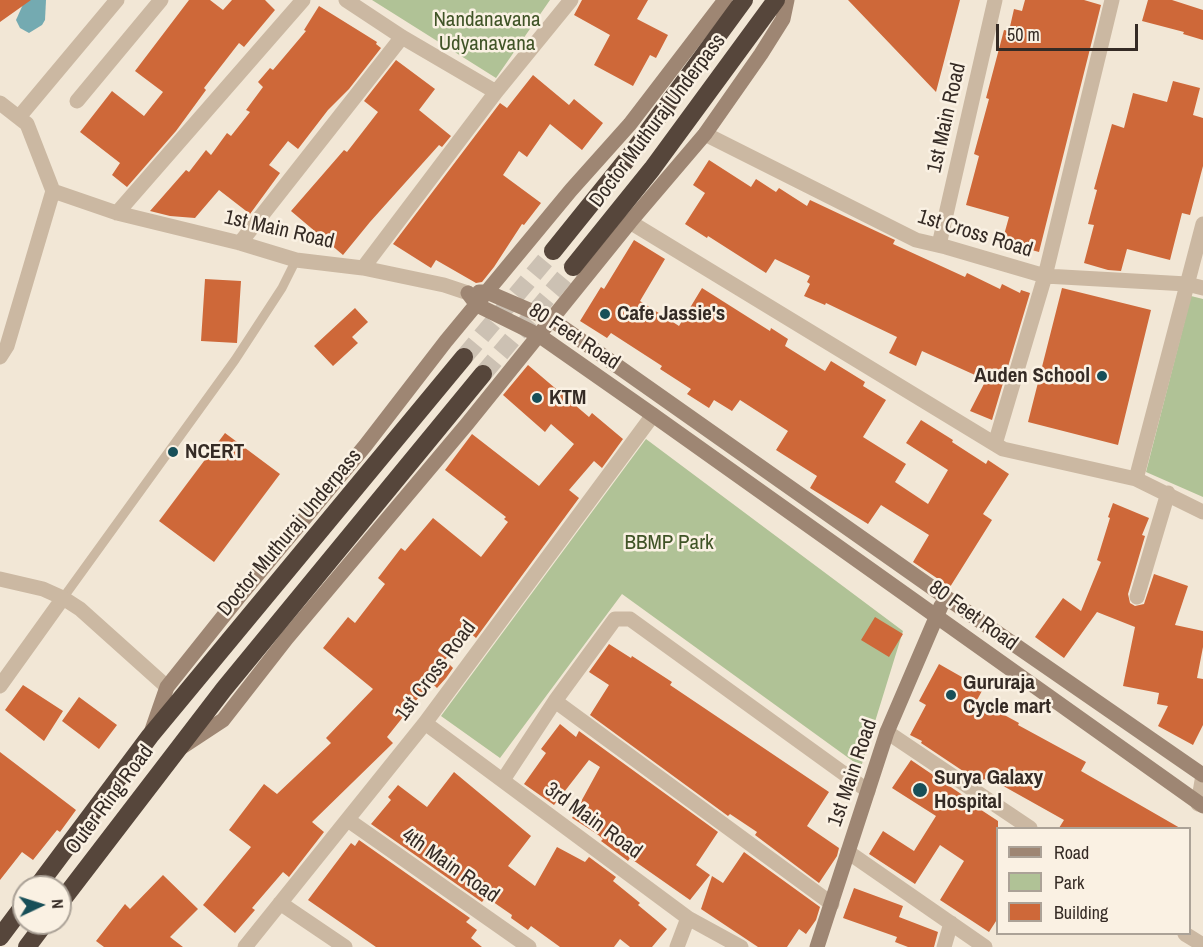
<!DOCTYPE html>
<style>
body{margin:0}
#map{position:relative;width:1203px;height:947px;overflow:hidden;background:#f2e7d6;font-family:"Archivo Narrow",sans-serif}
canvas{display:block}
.legend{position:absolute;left:996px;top:827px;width:195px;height:108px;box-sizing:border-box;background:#faf1e3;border:2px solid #aba297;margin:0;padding:8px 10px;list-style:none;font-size:18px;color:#352b25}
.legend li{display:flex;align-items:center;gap:12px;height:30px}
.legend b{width:30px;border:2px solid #aba297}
.north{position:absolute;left:12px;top:875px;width:60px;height:60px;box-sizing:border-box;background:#faf1e3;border:2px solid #aba297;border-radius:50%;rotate:86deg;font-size:16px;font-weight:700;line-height:24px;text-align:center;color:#352b25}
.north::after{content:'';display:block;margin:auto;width:21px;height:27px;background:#184f58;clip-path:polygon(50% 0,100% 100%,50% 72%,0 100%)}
.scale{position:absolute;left:996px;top:24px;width:142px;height:27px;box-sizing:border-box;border:3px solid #352b25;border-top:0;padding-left:8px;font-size:18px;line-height:21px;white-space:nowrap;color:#352b25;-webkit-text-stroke:4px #faf1e3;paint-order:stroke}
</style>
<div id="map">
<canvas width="1203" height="947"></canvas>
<ul class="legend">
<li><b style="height:8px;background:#9e8673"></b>Road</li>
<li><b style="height:16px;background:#b0c296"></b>Park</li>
<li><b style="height:16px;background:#ce6839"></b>Building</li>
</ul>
<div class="north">N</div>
<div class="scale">50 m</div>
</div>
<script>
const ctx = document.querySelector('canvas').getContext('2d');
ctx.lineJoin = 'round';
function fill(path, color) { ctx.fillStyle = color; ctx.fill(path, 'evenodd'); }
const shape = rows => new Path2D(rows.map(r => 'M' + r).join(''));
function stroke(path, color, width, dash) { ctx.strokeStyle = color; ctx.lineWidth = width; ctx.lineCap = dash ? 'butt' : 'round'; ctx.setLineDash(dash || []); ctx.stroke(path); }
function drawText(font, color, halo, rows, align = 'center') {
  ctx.font = font + ' "Archivo Narrow",sans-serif'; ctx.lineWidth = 5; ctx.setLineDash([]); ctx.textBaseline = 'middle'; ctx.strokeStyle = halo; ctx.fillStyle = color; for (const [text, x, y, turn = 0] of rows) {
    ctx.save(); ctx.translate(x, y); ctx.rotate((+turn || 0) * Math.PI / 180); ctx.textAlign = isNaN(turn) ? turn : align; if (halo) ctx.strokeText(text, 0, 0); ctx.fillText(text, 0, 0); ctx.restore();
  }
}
const green = shape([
 [372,0,550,0,496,78],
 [1191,296,1203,299,1203,497,1146,472],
 [646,439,903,631,861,767,622,594,500,758,441,716]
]);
const water = shape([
 [25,0,46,0,45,20,42,25,29,33,20,28,16,20]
]);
const building = shape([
 [0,0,31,0,0,22],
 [189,0,210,0,223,10,232,0,265,0,275,10,244,47,239,43,204,88,206,90,176,131,127,187,112,175,120,163,80,132,112,91,144,116,163,92,135,71],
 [582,0,648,0,637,19,668,35,656,58,650,55,633,86,594,65,610,35,574,15],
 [848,0,960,0,936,92],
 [1025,0,1084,0,1101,5,1039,252,1002,242,1009,217,966,205,979,156,974,154,989,99,986,98,1004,30,1009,31,1014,9,1022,11],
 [1148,0,1172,0,1203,10,1203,40,1183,34,1184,32,1142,21],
 [319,6,377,42,376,44,381,48,349,89,328,110,298,149,288,141,269,165,280,173,250,214,219,190,195,218,170,216,150,211,186,170,189,172,206,150,211,155,227,133,231,136,250,112,246,110,263,87,258,82,270,68,273,70,306,31,304,30],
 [396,60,435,89,419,110,451,136,442,147,439,145,370,222,343,255,291,211,344,150,347,152,378,112,364,101],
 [533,75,569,105,574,99,603,123,582,150,550,124,527,157,519,151,503,175,541,203,524,225,522,224,494,267,482,282,476,283,436,260,431,268,393,244,500,103,507,108],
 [1173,81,1200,88,1193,115,1203,118,1203,166,1190,215,1182,213,1170,260,1127,249,1121,271,1108,270,1084,263,1094,225,1088,224,1097,190,1094,189,1112,124,1124,128,1133,93,1167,102],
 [709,160,751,187,756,179,776,192,779,188,807,206,810,200,895,240,893,244,965,277,967,273,1000,289,1002,284,1020,293,1021,290,1030,293,992,420,970,411,986,380,922,351,916,366,889,353,897,337,826,303,825,305,804,296,810,284,807,282,810,276,775,259,766,273,708,236,707,238,685,224,705,193,693,185],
 [634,240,665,259,640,301,679,326,702,288,770,331,771,328,788,339,785,346,825,371,831,361,865,382,863,386,886,400,863,437,906,464,895,482,928,504,948,470,906,443,921,420,953,440,952,442,986,464,988,460,1009,474,983,514,992,520,950,587,913,562,929,535,881,505,868,524,810,488,817,476,776,450,788,431,740,400,732,411,714,400,709,408,687,394,691,389,660,369,662,366,611,333,607,338,580,321,601,287,604,289],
 [205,279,241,281,237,343,201,341],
 [1062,288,1151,310,1118,445,1028,422],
 [355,308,368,322,352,337,358,343,333,366,314,346],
 [528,365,589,417,592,413,623,439,602,468,594,461,569,490,579,498,476,638,468,631,445,660,453,668,446,678,437,688,431,682,387,737,393,743,312,822,324,832,289,877,283,872,252,908,255,910,235,933,203,905,251,847,229,830,264,784,277,794,331,743,326,738,373,689,323,648,348,617,355,623,385,584,378,578,401,548,405,551,433,518,481,557,508,522,504,519,506,517,445,470,472,434,539,486,574,444,551,424,545,432,503,395],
 [225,433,280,474,214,562,159,521],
 [1113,503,1149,518,1142,535,1145,536,1128,594,1130,603,1135,606,1144,604,1154,574,1188,586,1175,625,1203,631,1203,647,1197,678,1203,679,1203,725,1193,745,1158,726,1168,706,1157,704,1159,693,1123,686,1135,627,1097,612,1064,658,1035,637,1063,598,1081,611,1101,562,1097,560,1110,518,1108,517],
 [875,617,903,634,889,657,861,640],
 [609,644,631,658,632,656,672,682,670,685,829,792,807,826,839,848,837,856,819,883,755,835,757,832,730,814,728,816,590,715,609,685,589,672],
 [939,664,983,689,977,700,1019,723,1018,725,1086,762,1081,771,1180,828,1059,828,1064,820,989,778,988,781,984,779,981,783,921,743,922,741,910,735,926,705,919,701],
 [23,685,63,711,44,741,5,710],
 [79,697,117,725,99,749,62,721],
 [560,724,576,737,579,731,718,832,696,865,710,875,690,900,630,858,628,861,601,841,603,839,597,834,572,818,600,767,589,760,554,805,524,784,546,753,541,749],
 [0,752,76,810,60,832,57,830,33,860,22,852,0,880],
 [911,760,970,800,969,802,998,821,998,918,989,932,940,900,964,861,940,845,915,884,869,854,883,831,914,851,936,816,892,788],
 [454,772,531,836,508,866,535,886,557,847,585,862,589,857,616,877,613,881,640,903,638,905,667,929,652,947,630,947,620,939,614,947,560,947,531,926,528,930,511,918,512,915,486,897,482,902,371,824,391,800,388,797,398,785,427,807],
 [359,840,470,918,466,922,477,930,471,938,482,947,376,947,308,900,351,843,355,846],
 [744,852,820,907,816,920,806,934,799,929,787,947,758,947,701,909,712,876,723,883],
 [163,875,198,909,170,937,183,947,104,947,96,941,125,904,130,909],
 [854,888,903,906,899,917,938,932,934,947,908,947,895,942,897,937,843,918]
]);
const highwayTunnel = shape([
 [464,357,553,251],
 [483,374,573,267]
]);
const lane = shape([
 [63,598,235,360,282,288,296,260]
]);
const street = shape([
 [346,0,402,37,496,92],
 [77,101,161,0],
 [0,103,27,124,53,191,117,213,240,243,296,260,363,268,444,285,468,293],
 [19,117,117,0],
 [705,134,916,240,946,247,1045,276,1112,0],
 [117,213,303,0],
 [630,222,1003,449,1136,479,1203,512],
 [240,243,402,37],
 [939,245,995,0],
 [363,268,496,92,571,0],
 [0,357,7,346,53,191],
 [995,444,1045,276,1187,284,1203,288],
 [1136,479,1203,224],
 [0,579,43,589,63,598,80,609,167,687],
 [1137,597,1168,493],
 [0,686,63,598],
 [555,701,832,904],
 [425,723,688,918,741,947],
 [887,732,1030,828],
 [503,780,555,701,615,619,630,619,868,791],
 [1198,804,1203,775],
 [348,820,529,947],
 [848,852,985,947],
 [280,903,345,947],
 [1185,934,1203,945],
 [245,947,425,723,653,415],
 [677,947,688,918],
 [944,947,951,923]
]);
const secondary = shape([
 [479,292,487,292,552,320,944,596,1203,775],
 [468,293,477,305,540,336,653,415,1203,806],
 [152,730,167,687,238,598,365,446,446,341,571,190,630,124,725,0],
 [182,747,223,720,287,638,467,424,630,222,705,134,761,54,783,19,787,0],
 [817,947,887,732,941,606]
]);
const highway = shape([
 [553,251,632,153,744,0],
 [573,267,652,169,776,0],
 [37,887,150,736,464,357],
 [60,903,224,689,483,374],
 [0,937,24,905],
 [27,947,45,923]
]);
const markers = [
 [605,314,6,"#184f58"],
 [1102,376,6,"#184f58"],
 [537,398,6,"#184f58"],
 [173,452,6,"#184f58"],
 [951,695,6,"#184f58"],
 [920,790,8,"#184f58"]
];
const parkNames = [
 ["Nandanavana",487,20],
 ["Udyanavana",487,44],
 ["BBMP Park",669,543]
];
const streetNames = [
 ["1st Main Road",947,118,-77],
 ["Doctor Muthuraj Underpass",658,121,-53],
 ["1st Main Road",279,230,13],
 ["1st Cross Road",975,234,17],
 ["80 Feet Road",574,337,33],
 ["Doctor Muthuraj Underpass",290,533,-50],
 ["80 Feet Road",973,616,36],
 ["1st Cross Road",436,671,-53],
 ["1st Main Road",853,773,-71],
 ["Outer Ring Road",110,800,-53],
 ["3rd Main Road",593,821,36],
 ["4th Main Road",450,866,35]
];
const poiNames = [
 ["Cafe Jassie's",617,314],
 ["Auden School",1090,376,"right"],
 ["KTM",549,398],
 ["NCERT",185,452],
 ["Gururaja",963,683],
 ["Cycle mart",963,707],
 ["Surya Galaxy",934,778],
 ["Hospital",934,802]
];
fill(green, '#b0c296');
fill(water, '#74aab1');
fill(building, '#ce6839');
stroke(highwayTunnel, '#ccc1b3', 18, [18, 9]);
stroke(lane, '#cbb8a2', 9);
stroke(street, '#cbb8a2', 15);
stroke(secondary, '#9e8673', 15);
stroke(highway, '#56463b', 18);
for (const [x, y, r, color] of markers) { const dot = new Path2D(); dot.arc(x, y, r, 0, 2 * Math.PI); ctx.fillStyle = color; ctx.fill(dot); stroke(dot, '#faf1e3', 2); }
drawText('21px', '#405427', '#faf1e3', parkNames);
drawText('21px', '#352b25', '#faf1e3', streetNames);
drawText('bold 21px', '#352b25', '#faf1e3', poiNames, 'left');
</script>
